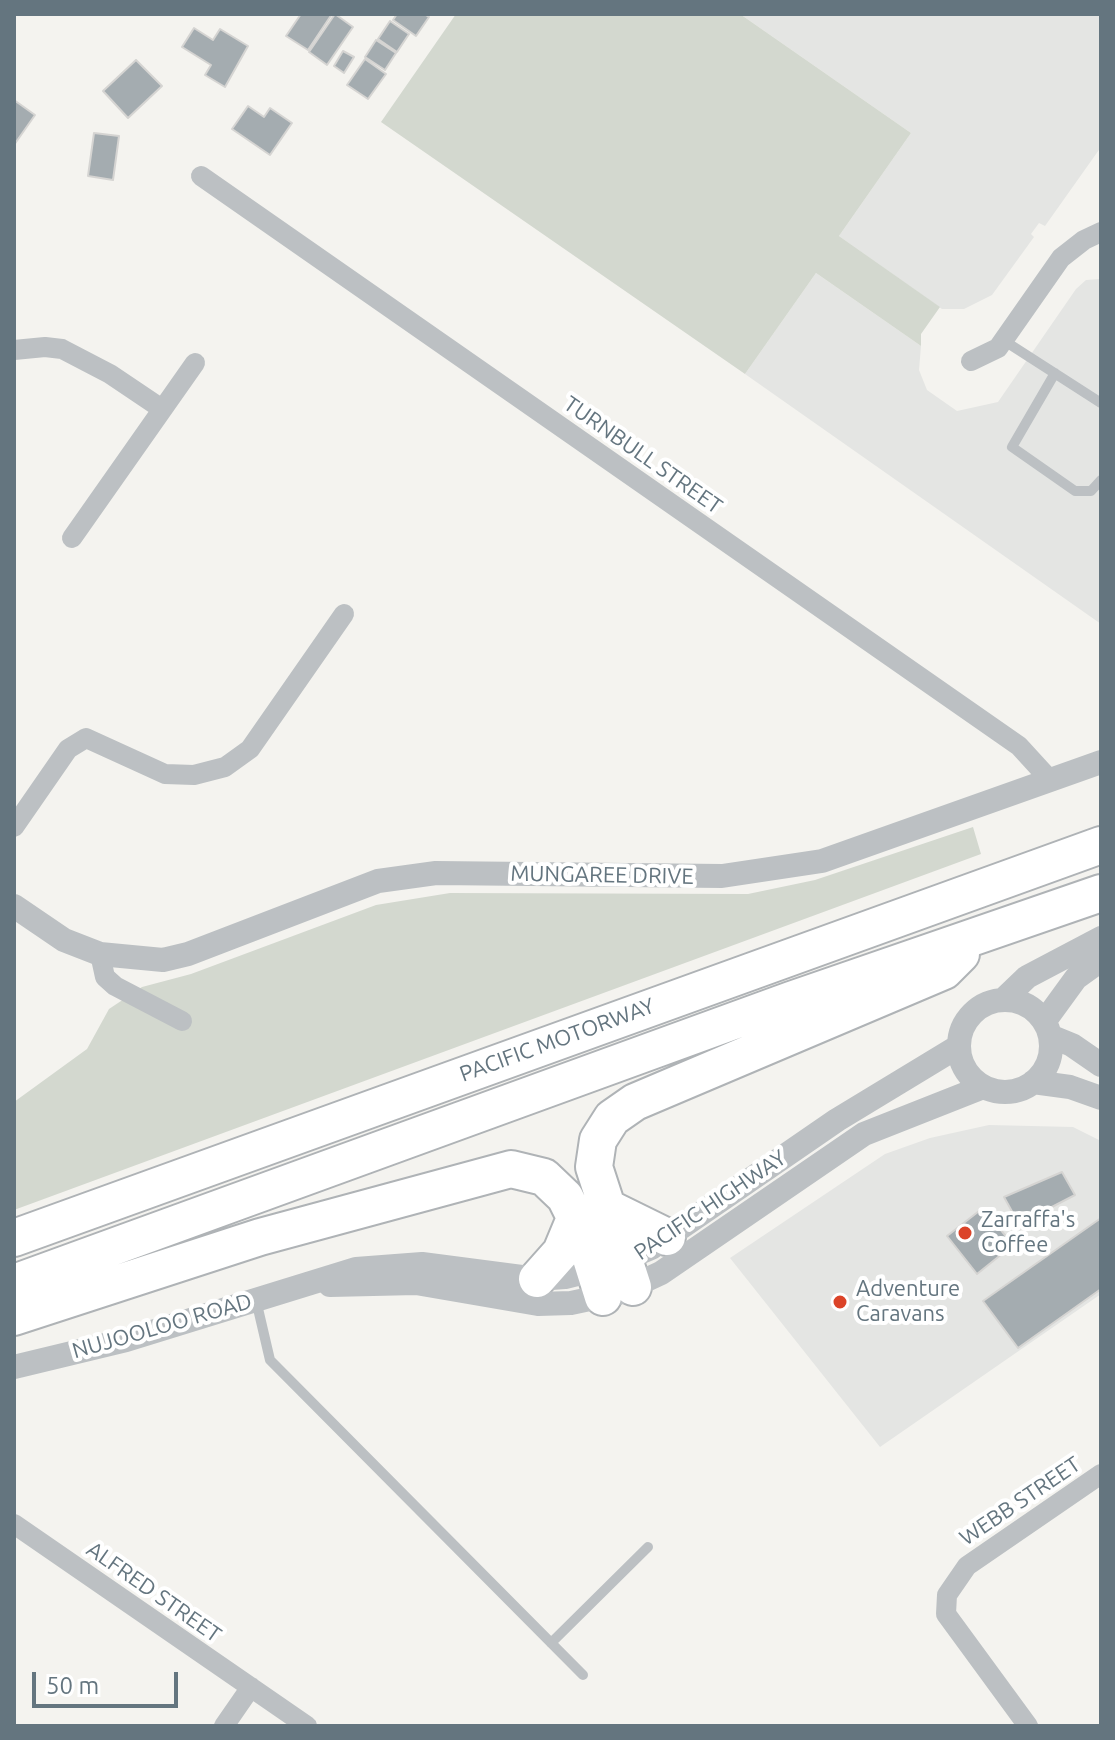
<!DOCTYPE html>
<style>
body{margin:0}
#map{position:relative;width:1115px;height:1740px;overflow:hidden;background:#f4f3ef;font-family:Ubuntu,sans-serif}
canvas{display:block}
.frame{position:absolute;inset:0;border:16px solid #64757f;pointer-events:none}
.scale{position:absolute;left:32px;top:1672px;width:146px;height:36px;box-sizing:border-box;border:4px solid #64757f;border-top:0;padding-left:10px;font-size:24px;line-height:28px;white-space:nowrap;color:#64757f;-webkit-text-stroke:6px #fff;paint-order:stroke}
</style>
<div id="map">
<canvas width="1115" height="1740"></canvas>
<div class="frame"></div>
<div class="scale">50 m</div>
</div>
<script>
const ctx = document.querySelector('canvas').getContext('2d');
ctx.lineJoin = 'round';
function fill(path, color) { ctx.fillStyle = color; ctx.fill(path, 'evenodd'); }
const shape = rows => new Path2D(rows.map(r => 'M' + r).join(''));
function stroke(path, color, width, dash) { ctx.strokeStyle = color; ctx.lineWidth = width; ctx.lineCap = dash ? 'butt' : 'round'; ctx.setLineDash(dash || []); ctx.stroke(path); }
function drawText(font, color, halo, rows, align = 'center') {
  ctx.font = font + ' Ubuntu,sans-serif'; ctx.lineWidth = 8; ctx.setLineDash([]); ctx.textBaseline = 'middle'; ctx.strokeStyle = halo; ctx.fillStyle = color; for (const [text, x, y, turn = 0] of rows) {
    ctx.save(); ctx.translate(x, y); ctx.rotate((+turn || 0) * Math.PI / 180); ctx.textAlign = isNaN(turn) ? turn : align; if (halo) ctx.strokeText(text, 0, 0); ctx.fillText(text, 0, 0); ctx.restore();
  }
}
const built = shape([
 [740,14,1101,14,1101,147,1045,226,1039,223,1031,234,1034,237,992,295,964,309,942,309,839,236,911,133],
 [816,273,921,346,919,370,927,390,957,411,998,402,1076,289,1086,280,1101,279,1101,624,745,374],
 [989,1125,1073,1127,1101,1141,1101,1294,880,1447,730,1258,885,1154,930,1138]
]);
const green = shape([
 [456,14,740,14,911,133,839,236,940,307,921,334,921,346,816,273,745,374,381,122],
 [973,827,981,854,14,1210,14,1102,87,1049,109,1009,142,987,191,974,376,905,450,893,748,894,815,880]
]);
const building = shape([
 [301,14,332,14,308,50,286,36,301,14],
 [335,14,353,27,327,65,309,52,335,14],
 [397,14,424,14,429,17,416,36,393,20,397,14],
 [390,21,409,34,397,52,378,39,390,21],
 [194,28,213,40,220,29,248,46,225,87,205,75,211,65,182,47,194,28],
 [376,40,396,53,385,70,365,57,376,40],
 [343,51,354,57,344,73,334,66,343,51],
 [365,59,386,74,368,99,347,85,365,59],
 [136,60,162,86,128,118,103,91,136,60],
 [14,100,35,115,14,145,14,100],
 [248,106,264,117,270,108,292,123,270,155,232,129,248,106],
 [94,133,119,136,113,180,88,176,94,133],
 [1062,1172,1075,1195,1019,1224,1004,1197,1062,1172],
 [983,1208,1013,1245,977,1274,947,1236,983,1208],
 [1101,1218,1101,1289,1018,1348,983,1301,1101,1218]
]);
const service = shape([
 [1003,340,1101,403],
 [1055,373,1012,447,1075,491,1091,491,1101,480],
 [256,1300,270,1360,583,1675],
 [551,1643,648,1547]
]);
const minor = shape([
 [201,176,1019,746,1051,781],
 [14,350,45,347,62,349,110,374,162,409],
 [971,361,998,348,1061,258,1084,240,1101,232],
 [72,538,195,363],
 [14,827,68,749,86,738,165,774,194,775,225,767,250,749,344,614],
 [100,954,105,977,115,986,182,1021],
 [14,1524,307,1726],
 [224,1726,251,1687],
 [1028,1726,946,1614,947,1595,967,1566,1101,1474]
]);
const tertiary = shape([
 [14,906,64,940,100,954,163,960,188,954,378,881,436,873,722,876,822,861,1101,762],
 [1003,1000,1027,977,1101,938],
 '959 1046a46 46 0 1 1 92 0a46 46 0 1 1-92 0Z',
 [1044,1022,1076,978,1101,960],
 [1050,1036,1072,1045,1101,1065],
 [1033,1082,1070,1087,1101,1098],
 [330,1285,416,1283,538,1304,571,1303,618,1293,661,1273,864,1134,983,1087],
 [14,1367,126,1340,356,1269,422,1264,537,1279,565,1277,609,1266,651,1248,837,1120,959,1046]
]);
const motorway = shape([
 [604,1206,667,1237],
 [14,1238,1101,845],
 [537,1279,561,1252,576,1216],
 [14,1283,791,1000,1101,893],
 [633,1287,594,1167,598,1140,612,1118,635,1102,944,971,961,954],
 [14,1317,260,1237,511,1169,544,1177,565,1197,583,1233,603,1297]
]);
const markers = [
 [965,1233,8,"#db4328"],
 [840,1302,8,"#db4328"]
];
const streetNames = [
 ["TURNBULL STREET",643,455,35],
 ["MUNGAREE DRIVE",602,875,1],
 ["PACIFIC MOTORWAY",557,1040,-20],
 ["PACIFIC HIGHWAY",710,1205,-34],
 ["NUJOOLOO ROAD",162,1326,-16],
 ["WEBB STREET",1020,1501,-34],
 ["ALFRED STREET",154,1592,35]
];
const poiNames = [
 ["Zarraffa's",981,1220],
 ["Coffee",981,1245],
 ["Adventure",856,1289],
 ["Caravans",856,1314]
];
fill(built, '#e4e5e3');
fill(green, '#d3d8cf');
fill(building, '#a4acb0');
stroke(building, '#d5d4d2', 2);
stroke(motorway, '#afb3b6', 40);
stroke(service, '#bcc0c3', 10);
stroke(minor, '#bcc0c3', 20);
stroke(tertiary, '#bcc0c3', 24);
stroke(motorway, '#fff', 36);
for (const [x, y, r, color] of markers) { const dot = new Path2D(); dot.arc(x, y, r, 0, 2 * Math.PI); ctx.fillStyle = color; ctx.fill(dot); stroke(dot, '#fff', 3); }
drawText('22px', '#64757f', '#fff', streetNames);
drawText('22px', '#64757f', '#fff', poiNames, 'left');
</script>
